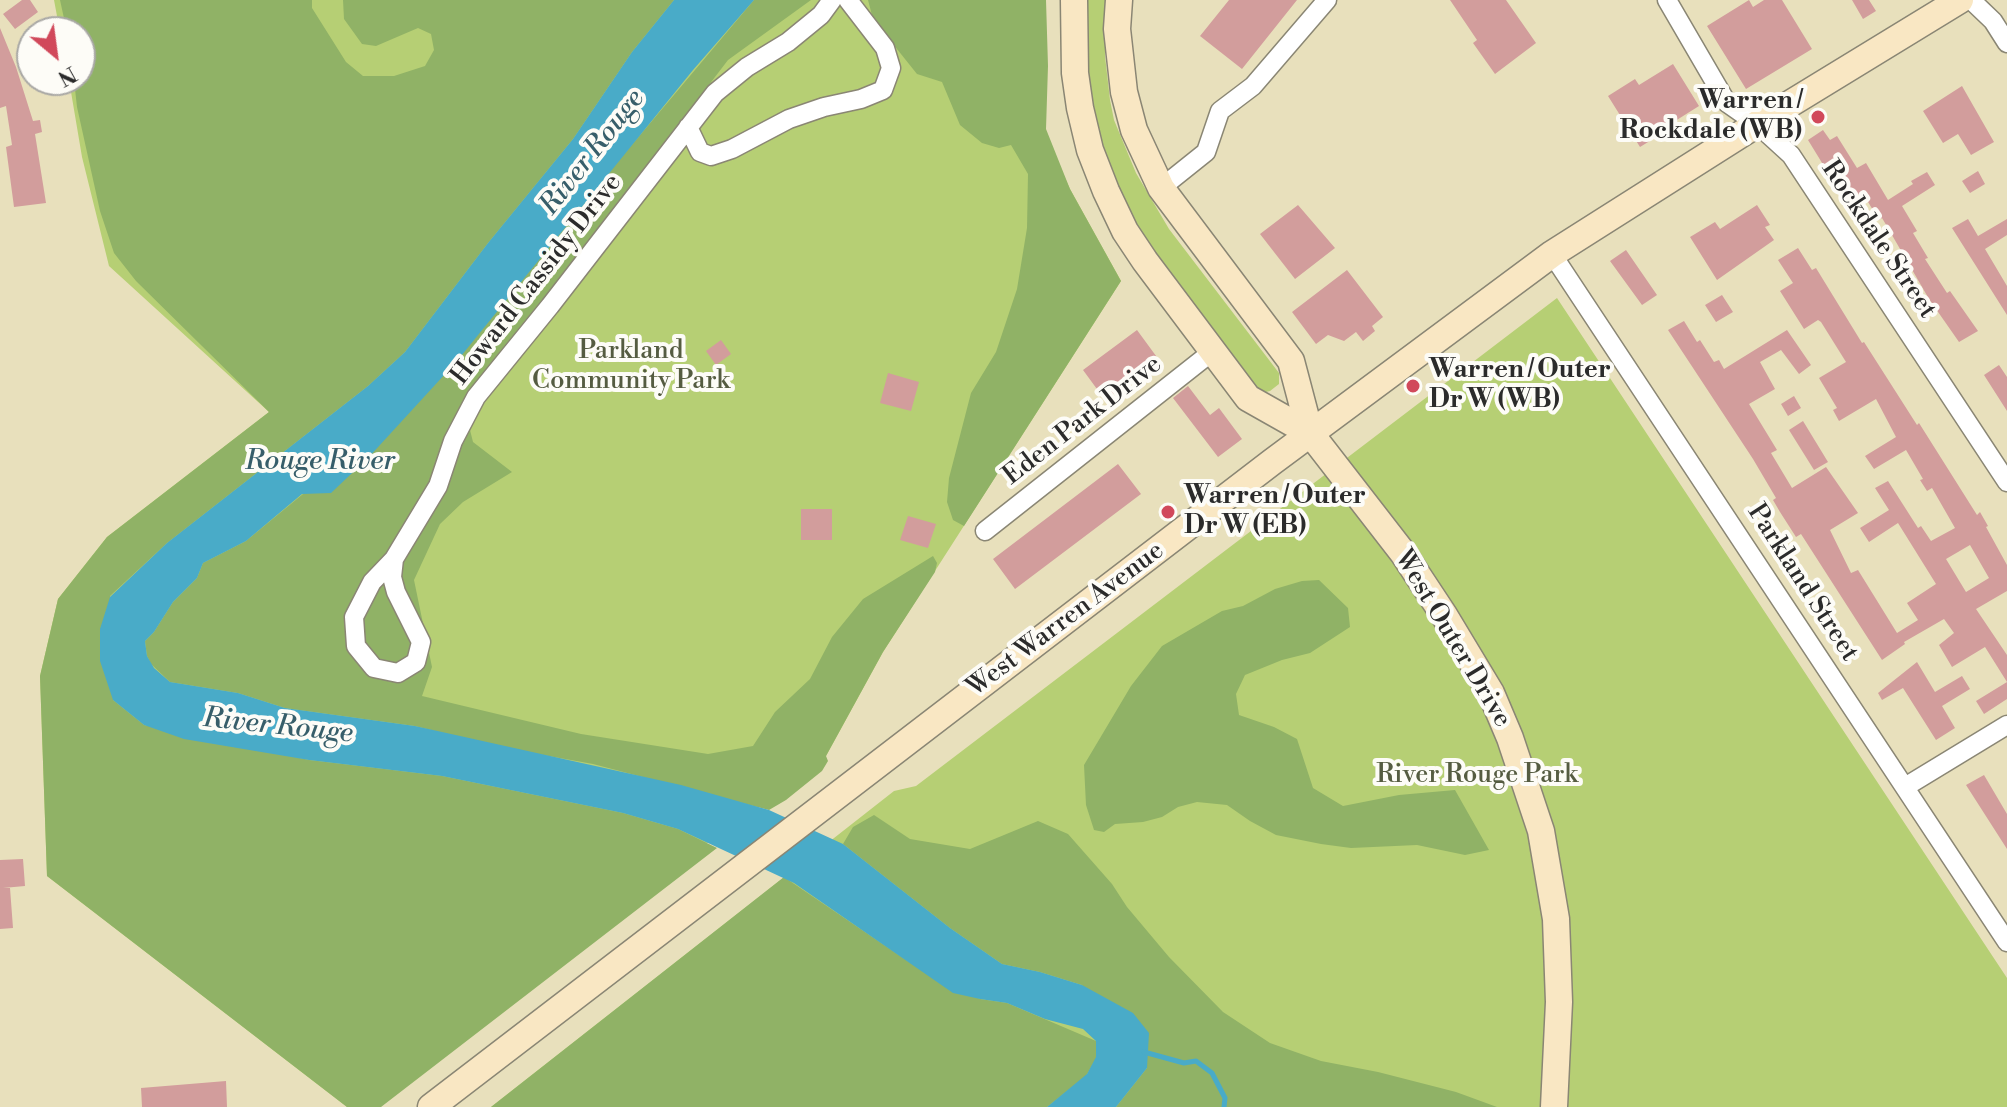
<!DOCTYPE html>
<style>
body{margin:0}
#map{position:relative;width:2007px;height:1107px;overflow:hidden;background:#e8e0bc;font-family:"Libre Bodoni",serif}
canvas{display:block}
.north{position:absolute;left:16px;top:16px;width:80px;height:80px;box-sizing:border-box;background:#fdfcf7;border:2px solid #a9a8a5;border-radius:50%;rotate:151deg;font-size:22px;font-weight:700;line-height:32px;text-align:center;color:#2b2b2b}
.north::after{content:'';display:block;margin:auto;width:28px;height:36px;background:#d1495b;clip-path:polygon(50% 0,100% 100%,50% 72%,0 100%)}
</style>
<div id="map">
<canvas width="2007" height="1107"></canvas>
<div class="north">N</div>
</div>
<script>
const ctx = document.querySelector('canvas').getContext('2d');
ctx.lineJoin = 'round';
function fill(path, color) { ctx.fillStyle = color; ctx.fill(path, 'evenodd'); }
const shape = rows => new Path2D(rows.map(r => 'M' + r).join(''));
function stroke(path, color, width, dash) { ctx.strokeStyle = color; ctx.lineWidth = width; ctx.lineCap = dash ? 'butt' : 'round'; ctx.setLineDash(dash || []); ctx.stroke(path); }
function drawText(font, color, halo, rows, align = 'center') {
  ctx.font = font + ' "Libre Bodoni",serif'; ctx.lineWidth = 8; ctx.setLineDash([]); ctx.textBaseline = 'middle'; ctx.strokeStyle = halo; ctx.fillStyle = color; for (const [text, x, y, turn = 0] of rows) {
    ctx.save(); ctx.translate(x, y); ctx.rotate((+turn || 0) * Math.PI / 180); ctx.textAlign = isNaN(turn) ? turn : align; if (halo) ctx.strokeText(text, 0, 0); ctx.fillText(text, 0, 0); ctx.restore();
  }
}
const green = shape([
 [54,0,1028,0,1035,79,1048,141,1070,189,1121,281,883,652,826,756,347,1107,47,876,40,676,58,599,107,537,269,412,109,266,82,157,69,80,80,80,80,32,60,32],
 [1088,0,1105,0,1105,56,1110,100,1114,120,1136,173,1169,229,1279,373,1279,384,1270,391,1266,392,1256,387,1150,248,1121,197,1102,146,1089,87,1086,49],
 [1557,298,2007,978,2007,1107,491,1107,894,791,916,786]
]);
const forest = shape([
 [60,0,312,0,312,8,346,62,363,76,394,76,425,66,434,50,431,34,418,28,376,46,362,44,344,19,343,0,674,0,632,52,573,139,488,243,405,352,368,386,167,543,110,596,113,700,144,725,309,760,442,776,623,813,678,829,717,848,381,1107,347,1107,47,876,40,676,58,599,107,537,269,412,136,281,114,253,100,211,77,107,74,80,80,80,80,32,67,32],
 [754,0,811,0,728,60,509,346,469,426,473,442,512,472,463,502,440,524,414,580,432,667,422,696,581,734,708,754,753,746,775,712,810,679,832,637,863,599,933,556,937,563,935,572,883,652,826,756,828,761,822,771,786,800,769,810,593,764,499,747,415,726,285,708,238,693,170,682,151,664,147,656,145,641,154,632,173,602,197,578,203,563,246,541,303,494,593,191],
 [868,0,1046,0,1048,66,1046,129,1070,189,1121,281,964,526,953,520,947,502,949,478,971,393,996,352,1017,289,1027,228,1028,174,1011,145,999,148,982,143,960,125,942,82,917,74,873,19],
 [1319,580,1348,608,1350,627,1310,653,1282,660,1245,675,1236,694,1239,715,1274,727,1297,739,1313,788,1343,806,1399,795,1455,790,1489,850,1465,855,1417,845,1351,848,1321,844,1276,835,1250,821,1227,805,1197,802,1178,807,1162,817,1143,822,1115,824,1104,832,1094,830,1086,805,1084,765,1131,686,1162,646,1222,611,1243,606,1275,589,1302,581],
 [874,815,910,839,970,849,1038,821,1068,834,1112,884,1127,907,1169,957,1223,1012,1270,1043,1321,1061,1378,1072,1456,1092,1497,1107,1116,1107,1147,1068,1082,985,1040,972,1002,964,950,928,843,844,853,827],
 [784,877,909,962,980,999,1007,1003,1096,1041,1097,1057,1086,1076,1047,1107,491,1107]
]);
const water = shape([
 [674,0,754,0,693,70,457,361,368,458,331,493,302,494,246,541,203,563,197,578,173,602,154,632,145,641,147,656,154,668,170,682,238,693,285,708,415,726,681,785,769,810,843,844,950,928,1002,964,1040,972,1082,985,1133,1013,1149,1033,1147,1068,1116,1107,1047,1107,1087,1074,1096,1057,1096,1041,1083,1029,1045,1019,1007,1003,980,999,953,993,794,883,678,829,623,813,442,776,309,760,184,739,144,725,113,700,100,661,100,629,110,597,167,543,368,386,405,352,488,243,573,139,632,52]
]);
const stream = shape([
 [1144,1052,1184,1063,1196,1061,1212,1073,1225,1098,1224,1107]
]);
const building = shape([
 [22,0,30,0,38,12,15,29,3,14],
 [1229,0,1297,0,1242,69,1200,36],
 [1450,0,1506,0,1536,43,1495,74,1473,43,1477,40],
 [1749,0,1753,7,1764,0,1782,0,1812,49,1746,89,1707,26],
 [1852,0,1869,0,1876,11,1863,19],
 [0,28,16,67,33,121,40,120,42,132,35,134,46,203,14,207,6,147,12,145,6,106,0,108],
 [1673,64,1699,106,1664,128,1666,131,1640,147,1608,96,1635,79,1639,85],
 [1962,86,1994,142,1971,155,1958,134,1943,143,1923,111],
 [1823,130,1830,140,1837,136,1857,168,1866,163,1888,200,1913,184,1911,181,1927,172,1935,185,1902,206,1917,231,1913,233,1928,258,1925,259,1947,293,1950,291,1978,331,1959,342,1929,299,1885,223,1882,218,1879,220,1862,192,1846,202,1808,140],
 [1978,171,1985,184,1970,193,1962,181],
 [1298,205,1335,248,1295,279,1260,234],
 [1757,205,1770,225,1765,227,1774,240,1717,280,1690,237,1715,222,1720,229],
 [1968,219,1978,236,2007,219,2007,235,1985,249,2007,286,2007,315,1952,228],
 [1798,248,1812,270,1816,268,1862,343,1864,342,1917,425,1919,423,1977,515,1980,512,1988,526,1986,527,2007,565,2007,591,1976,609,2007,655,2007,699,1984,714,1976,701,2007,682,1985,647,1952,667,1939,645,1954,633,1944,619,1904,642,1905,644,1882,660,1801,534,1796,537,1780,512,1773,500,1776,498,1753,459,1668,330,1684,321,1697,342,1700,340,1714,362,1719,360,1724,369,1787,330,1811,365,1799,374,1781,350,1760,362,1775,389,1749,404,1777,450,1771,453,1792,488,1826,467,1858,513,1830,530,1851,573,1858,570,1897,633,1918,620,1907,603,1936,584,1898,523,1869,542,1860,528,1889,510,1875,488,1888,481,1918,528,1921,526,1931,541,1955,528,1932,488,1927,491,1920,480,1923,479,1906,450,1874,469,1865,456,1896,437,1876,399,1839,421,1833,410,1837,408,1819,378,1846,362,1821,322,1818,320,1804,329,1780,291,1793,283,1778,260],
 [1970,545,1989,578,1966,592,1946,559],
 [1626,250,1657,295,1642,305,1610,261],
 [1347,270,1383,317,1372,326,1375,331,1363,341,1356,332,1344,341,1328,335,1316,344,1292,312],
 [1722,295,1733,312,1716,322,1705,305],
 [1137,330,1159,360,1105,400,1083,370],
 [721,340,731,354,716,365,706,351],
 [1999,365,2007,377,2007,411,1984,375],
 [888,373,919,382,911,411,880,403],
 [1188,386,1210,415,1219,408,1242,439,1218,457,1173,398],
 [1794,396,1801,408,1788,416,1781,404],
 [1803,421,1828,462,1814,470,1789,430],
 [1118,464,1141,494,1015,589,993,559],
 [801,509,832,509,832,540,801,540],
 [908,516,936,524,928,548,900,540],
 [1917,662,1935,692,1962,676,1970,689,1942,706,1955,728,1936,740,1903,688,1882,700,1878,693],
 [1984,775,2007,814,2007,849,1966,785],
 [23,859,25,886,3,888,10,888,13,928,0,929,0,860],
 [226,1081,227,1107,142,1107,141,1088]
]);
const minor = shape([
 [1667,0,1727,103,1757,124,1791,155,2007,482],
 [1971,0,1993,21,2007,43],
 [688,127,700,152,711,156,732,149,789,119,824,107,861,99,883,90,891,68,885,48,848,0],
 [1161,188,1206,152,1220,111,1253,86,1327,0],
 [1552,254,2007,942],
 [985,531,1213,351],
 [394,559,392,577,396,592,421,642,416,662,398,673,374,668,356,646,354,617,372,582,394,559,438,486,453,441,476,397,550,306,715,93,747,67,788,42,821,15,832,0],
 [1905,787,2007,725]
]);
const secondary = shape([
 [1074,0,1075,73,1080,108,1090,150,1106,191,1125,231,1145,261,1248,398,1310,433],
 [1119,0,1117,29,1124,92,1134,130,1161,188,1291,361,1310,433,1403,553,1444,615,1491,693,1510,738,1541,831,1556,919,1559,1002,1554,1107],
 [431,1107,1272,462,1552,254,1757,124,1960,0]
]);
const markers = [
 [1818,117,8,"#d1495b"],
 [1413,386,8,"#d1495b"],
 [1168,512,8,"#d1495b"]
];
const poiNames = [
 ["Warren /",1802,102,"right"],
 ["Rockdale (WB)",1802,132,"right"],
 ["Warren / Outer",1429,371],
 ["Dr W (WB)",1429,401],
 ["Warren / Outer",1184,497],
 ["Dr W (EB)",1184,527]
];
const streetNames = [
 ["Rockdale Street",1878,240,56],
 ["Howard Cassidy Drive",537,280,-52],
 ["Eden Park Drive",1083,421,-38],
 ["Parkland Street",1802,583,57],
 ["West Warren Avenue",1066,620,-37],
 ["West Outer Drive",1452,639,59]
];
const parkNames = [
 ["Parkland",631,352],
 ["Community Park",631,382],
 ["River Rouge Park",1477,776]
];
const waterNames = [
 ["River Rouge",593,153,-52],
 ["Rouge River",320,462],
 ["River Rouge",278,727,6]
];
fill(green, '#b6cf74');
fill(forest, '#90b266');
fill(water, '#49abc8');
stroke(stream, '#49abc8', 5);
fill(building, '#d29d9c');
stroke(minor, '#8a8674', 21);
stroke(secondary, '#8a8674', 29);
stroke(minor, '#fff', 18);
stroke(secondary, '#f9e7c3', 26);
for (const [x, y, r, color] of markers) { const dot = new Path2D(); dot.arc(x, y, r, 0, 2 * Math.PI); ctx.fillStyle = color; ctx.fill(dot); stroke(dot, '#fdfcf7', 3); }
drawText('bold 26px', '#2b2b2b', '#fdfcf7', poiNames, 'left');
drawText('26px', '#2b2b2b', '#fdfcf7', streetNames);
drawText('26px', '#555c41', '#fdfcf7', parkNames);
drawText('italic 28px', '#375e6a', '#fdfcf7', waterNames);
</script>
